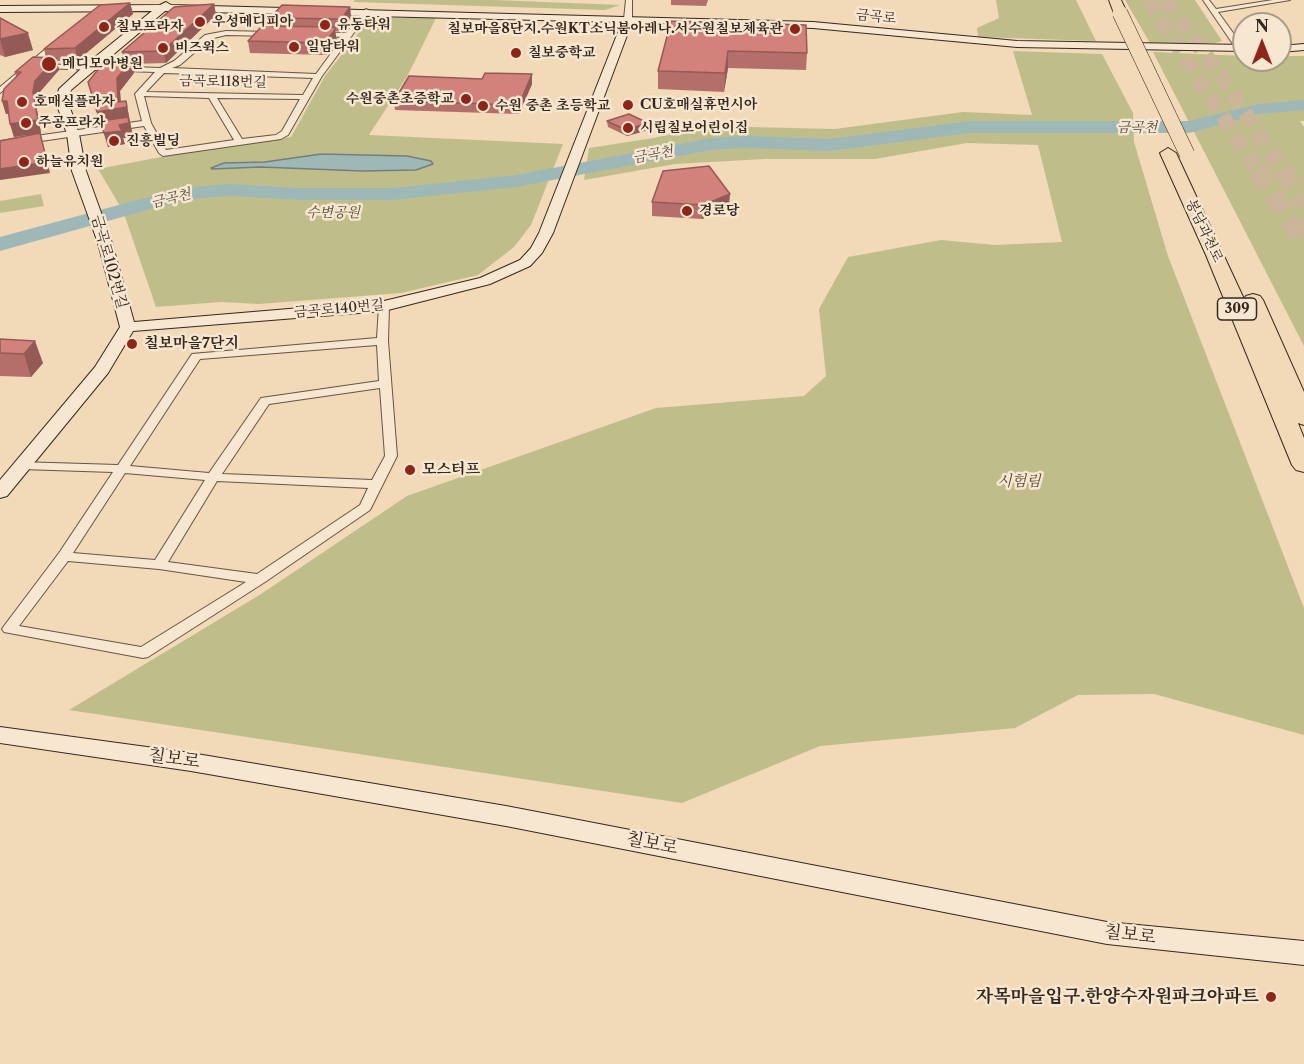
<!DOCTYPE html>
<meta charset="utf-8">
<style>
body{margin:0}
#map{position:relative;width:1304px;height:1064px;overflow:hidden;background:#f2d9b7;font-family:"Libre Caslon Text",serif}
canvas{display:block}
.north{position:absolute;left:1232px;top:12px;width:60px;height:60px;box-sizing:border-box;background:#f7e6d0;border:2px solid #a99a89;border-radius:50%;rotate:0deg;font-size:16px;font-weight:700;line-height:24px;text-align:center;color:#35291f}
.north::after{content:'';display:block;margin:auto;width:21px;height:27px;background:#8f2418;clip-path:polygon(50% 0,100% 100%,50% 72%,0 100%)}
</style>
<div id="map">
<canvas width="1304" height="1064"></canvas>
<div class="north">N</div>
</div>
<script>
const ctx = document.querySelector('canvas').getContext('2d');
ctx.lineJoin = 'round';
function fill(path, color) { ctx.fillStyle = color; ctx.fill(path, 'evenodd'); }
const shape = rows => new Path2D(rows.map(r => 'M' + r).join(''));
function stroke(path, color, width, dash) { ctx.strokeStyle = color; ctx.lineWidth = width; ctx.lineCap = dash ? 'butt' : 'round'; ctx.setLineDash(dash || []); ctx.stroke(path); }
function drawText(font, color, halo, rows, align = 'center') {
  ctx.font = font + ' "Libre Caslon Text","Noto Serif KR",serif'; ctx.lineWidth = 5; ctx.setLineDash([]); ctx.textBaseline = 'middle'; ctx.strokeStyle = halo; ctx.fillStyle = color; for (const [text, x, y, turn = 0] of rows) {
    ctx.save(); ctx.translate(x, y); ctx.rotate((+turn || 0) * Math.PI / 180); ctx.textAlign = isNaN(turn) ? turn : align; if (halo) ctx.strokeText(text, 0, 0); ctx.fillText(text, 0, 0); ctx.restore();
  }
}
const green = shape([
 [355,0,494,0,620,5,605,10,353,2],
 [996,0,1076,0,1096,41,978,37,977,28,999,18],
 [1125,0,1195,0,1222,41,1215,43,1150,43],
 [370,18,436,18,408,75,369,135,563,144,531,225,514,247,478,275,401,293,259,304,221,302,156,307,123,211,98,169,224,145,291,137,325,76],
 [1013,51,1102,54,1133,113,1134,142,1168,256,1304,608,1304,735,1154,694,1078,695,1015,728,820,746,682,803,69,710,261,594,407,496,656,408,804,396,826,376,819,309,848,257,941,240,995,245,1062,242,1038,145,967,143,875,159,765,159,675,164,584,180,589,148,654,138,705,126,835,129,963,112,1032,115],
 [1153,52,1244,56,1244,60,1280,60,1280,56,1304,56,1304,121,1300,121,1304,127,1304,346],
 [41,194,44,206,0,213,0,201]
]);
const water = shape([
 [321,154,407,156,431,161,433,164,416,170,362,171,261,167,212,169,211,168,224,163,265,162,321,154]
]);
const river = shape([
 [1304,100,1304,110,1259,114,1189,133,969,133,830,151,746,148,711,150,516,187,393,200,299,200,230,196,200,198,176,202,0,251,0,237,167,192,200,186,230,184,299,188,393,188,516,175,711,138,746,136,830,139,969,121,1189,121,1259,104,1304,100]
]);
const highwayTunnelFar1 = shape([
 [1148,0,1258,171],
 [1165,0,1224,80,1283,171]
]);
const highwayTunnel = shape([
 [1257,169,1304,242],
 [1282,169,1304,204]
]);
const street = shape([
 [626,0,632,0,632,19,628,21,624,19,626,0],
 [1203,0,1209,0,1216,9,1273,0,1290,0,1218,12,1244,48,1240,50,1237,50,1203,0],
 [366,9,370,11,322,76,288,135,281,139,163,156,159,153,144,126,0,147,0,141,142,121,135,94,155,72,40,68,36,66,37,64,160,68,174,61,205,35,226,31,271,32,275,34,274,36,226,35,210,39,180,65,172,68,316,74,343,37,317,36,313,34,314,32,346,33,366,9],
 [164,73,313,78,303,95,146,92,164,73],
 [144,96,209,98,234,140,166,150,151,123,144,96],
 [217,98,300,99,282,131,276,135,242,139,217,98],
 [55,41,62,43,0,93,0,87,55,41],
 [384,303,389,306,388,341,397,456,370,510,265,582,148,657,143,658,4,632,2,629,4,626,59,553,113,472,22,469,16,465,18,462,118,465,192,354,377,338,379,306,384,303],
 [377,345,379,381,261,398,209,473,130,466,200,359,377,345],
 [380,388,385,456,372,480,222,474,269,404,380,388],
 [125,473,205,480,155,560,73,553,125,473],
 [217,481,368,488,360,505,257,574,168,562,217,481],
 [68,561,159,569,246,582,141,647,19,626,68,561]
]);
const secondary = shape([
 [166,2,171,5,813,22,1017,41,1244,45,1244,51,1017,47,813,28,632,22,553,233,542,253,530,266,490,284,384,311,133,331,108,373,7,496,0,498,0,480,95,367,120,327,98,243,72,171,67,134,56,102,59,89,84,66,152,11,0,12,0,6,160,5,166,2],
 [165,11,622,22,539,233,531,248,520,260,480,278,384,301,134,322,112,243,86,171,79,134,68,102,71,90,165,11],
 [1304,44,1304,50,1280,52,1280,46,1304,44],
 [0,727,191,753,506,806,1107,922,1304,941,1304,965,1107,944,506,826,191,771,0,743,0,727]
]);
const highway = shape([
 [1109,0,1121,0,1127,13,1125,16,1115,16,1109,0],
 [1168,148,1176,153,1244,299,1246,296,1253,294,1260,296,1263,300,1304,392,1304,425,1298,423,1304,438,1304,472,1296,470,1292,465,1206,255,1160,153,1168,148]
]);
const highwayBridge = shape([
 [1120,13,1187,154]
]);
const wall = shape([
 [671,0,708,0,706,6,671,5],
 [130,3,133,14,78,60,57,61,59,70,38,94,36,105,41,133,40,133,50,173,38,133,14,137,10,124,9,114,6,114,2,101,16,77,15,72,46,58,44,49],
 [214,4,216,15,166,63,131,64,134,73,120,91,121,102,126,101,133,137,123,138,125,144,108,147,88,82,124,61,122,52],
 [350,7,351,18,342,31,335,31,337,42,326,55,250,53,248,41,271,26,270,18],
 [0,18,33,50,5,57,0,55],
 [806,25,807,53,806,70,728,68,724,92,658,89,658,71],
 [532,84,519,114,395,110,394,101],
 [607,121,648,130,627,136,608,127],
 [652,202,729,207,702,219,652,216],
 [0,339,43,363,31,377,0,376]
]);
const shadedWall = shape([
 [130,3,133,14,78,60,75,48],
 [214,4,216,15,166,63,163,51],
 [350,7,351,18,342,31,341,19],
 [335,30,337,42,326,55,324,43],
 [28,33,33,50,5,57,0,39],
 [728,51,728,68,724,92,725,73],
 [56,58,59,70,38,94,36,105,41,133,40,133,50,173,0,180,0,169,40,133,14,137,10,124,33,92,35,81],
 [131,61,134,73,120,91,121,108,126,101,133,137,123,138,125,144,108,147,104,133,129,121,100,125,97,112,118,102,117,78],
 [532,74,532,84,519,114,519,105],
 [2,101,7,101,11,114,6,114],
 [648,123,648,130,627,136,626,130],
 [730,194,729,207,702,219,703,205],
 [35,341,43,363,31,377,24,354]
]);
const building = shape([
 [130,3,75,48,44,49,100,5,130,3],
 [214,4,163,51,122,52,174,7,214,4],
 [282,5,350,7,341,19,270,18,282,5],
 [0,18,28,33,0,39,0,18],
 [671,21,806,25,807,53,728,51,725,73,658,71,671,21],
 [262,26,334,27,335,30,324,43,248,41,262,26],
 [33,57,56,58,35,81,33,92,38,120,10,124,7,101,2,101,4,89,21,72,15,72,33,57],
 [131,61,117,78,118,102,126,101,127,107,97,112,88,82,104,62,131,61],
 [485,73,532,74,519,105,394,101,409,76,482,79,485,73],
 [629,114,648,123,626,130,607,121,629,114],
 [128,117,129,123,119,125,122,131,104,133,100,121,128,117],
 [40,133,47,162,0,169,0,141,40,133],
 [709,166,730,194,703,205,652,202,663,171,709,166],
 [0,339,35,341,24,354,0,353,0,339]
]);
const markers = [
 [200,22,6,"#8f2418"],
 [325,25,6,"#8f2418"],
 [104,27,6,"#8f2418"],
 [795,29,6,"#8f2418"],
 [294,47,6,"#8f2418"],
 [163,48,6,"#8f2418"],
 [516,53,6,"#8f2418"],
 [49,64,8,"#8f2418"],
 [466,99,6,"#8f2418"],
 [22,102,6,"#8f2418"],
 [628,105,6,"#8f2418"],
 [483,106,6,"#8f2418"],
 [26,123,6,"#8f2418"],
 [628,128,6,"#8f2418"],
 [114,141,6,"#8f2418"],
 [24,162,6,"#8f2418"],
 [687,211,6,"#8f2418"],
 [132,344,6,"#8f2418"],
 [410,470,6,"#8f2418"],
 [1271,997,6,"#8f2418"]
];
const farStreetnames = [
 ["금곡로",876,17,6],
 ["금곡로118번길",223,82,1],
 ["봉담과천로",1204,231,65],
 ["금곡로140번길",339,309,-5]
];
const farPoinames = [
 ["우성메디피아",212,22],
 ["유동타워",337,25],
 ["칠보프라자",116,27],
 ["칠보마을8단지.수원KT소닉붐아레나.서수원칠보체육관",783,29,"right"],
 ["일담타워",306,47],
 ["비즈윅스",175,48],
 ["칠보중학교",528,53],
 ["메디모아병원",62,64],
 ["수원중촌초증학교",454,99,"right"],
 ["호매실플라자",34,102],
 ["CU호매실휴먼시아",640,105],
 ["수원 중촌 초등학교",495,106],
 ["주공프라자",38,123],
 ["시립칠보어린이집",640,128],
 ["진흥빌딩",126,141],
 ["하늘유치원",36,162],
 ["경로당",699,211]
];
const farWaternames = [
 ["금곡천",1137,128],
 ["금곡천",653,155,-11],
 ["금곡천",171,199,-14]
];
const farParknames = [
 ["수변공원",333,213]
];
const shields = [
 [1237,309,39]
];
const shieldNames = [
 ["309",1237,309]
];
const streetNames = [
 ["금곡로102번길",109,262,74]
];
const poiNames = [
 ["칠보마을7단지",144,344],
 ["모스터프",422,470]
];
const parkNames = [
 ["시험림",1019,482]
];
const nearStreetnames = [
 ["칠보로",174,759,8],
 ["칠보로",652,844,11],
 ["칠보로",1130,935,7]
];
const nearPoinames = [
 ["자목마을입구.한양수자원파크아파트",1259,997]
];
fill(green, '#bfbe8b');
fill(water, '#9eb8b8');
stroke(water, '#747f7b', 1.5);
fill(river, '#9eb8b8');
stroke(highwayTunnelFar1, '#ccb699', 15, [15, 8]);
stroke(highwayTunnel, '#ccb699', 20, [20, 10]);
stroke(street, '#645545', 2);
stroke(secondary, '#35291f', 2);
stroke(highway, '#35291f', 2);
fill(street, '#f7e6d0');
fill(secondary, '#f7e6d0');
fill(highway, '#f2d9b7');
stroke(highwayBridge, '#35291f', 16, []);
stroke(highwayBridge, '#f2d9b7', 15);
fill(wall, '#b56f6a');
fill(shadedWall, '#935a56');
fill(building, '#d2817b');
stroke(building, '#935a56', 1.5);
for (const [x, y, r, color] of markers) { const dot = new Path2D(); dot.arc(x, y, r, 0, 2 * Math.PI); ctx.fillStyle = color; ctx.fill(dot); stroke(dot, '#f7e6d0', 2); }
drawText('14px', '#35291f', '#f7e6d0', farStreetnames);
drawText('bold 14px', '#35291f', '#f7e6d0', farPoinames, 'left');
drawText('italic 14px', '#4f4d45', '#f7e6d0', farWaternames);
drawText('italic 14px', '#584e3a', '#f7e6d0', farParknames);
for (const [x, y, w] of shields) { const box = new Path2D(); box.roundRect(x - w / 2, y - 11, w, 22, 4.5); ctx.fillStyle = '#f7e6d0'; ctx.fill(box); stroke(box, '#35291f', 1.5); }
drawText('bold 14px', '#35291f', null, shieldNames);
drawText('15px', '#35291f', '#f7e6d0', streetNames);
drawText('bold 15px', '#35291f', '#f7e6d0', poiNames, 'left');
drawText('italic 15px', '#584e3a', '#f7e6d0', parkNames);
drawText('18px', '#35291f', '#f7e6d0', nearStreetnames);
drawText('bold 18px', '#35291f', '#f7e6d0', nearPoinames, 'right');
</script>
